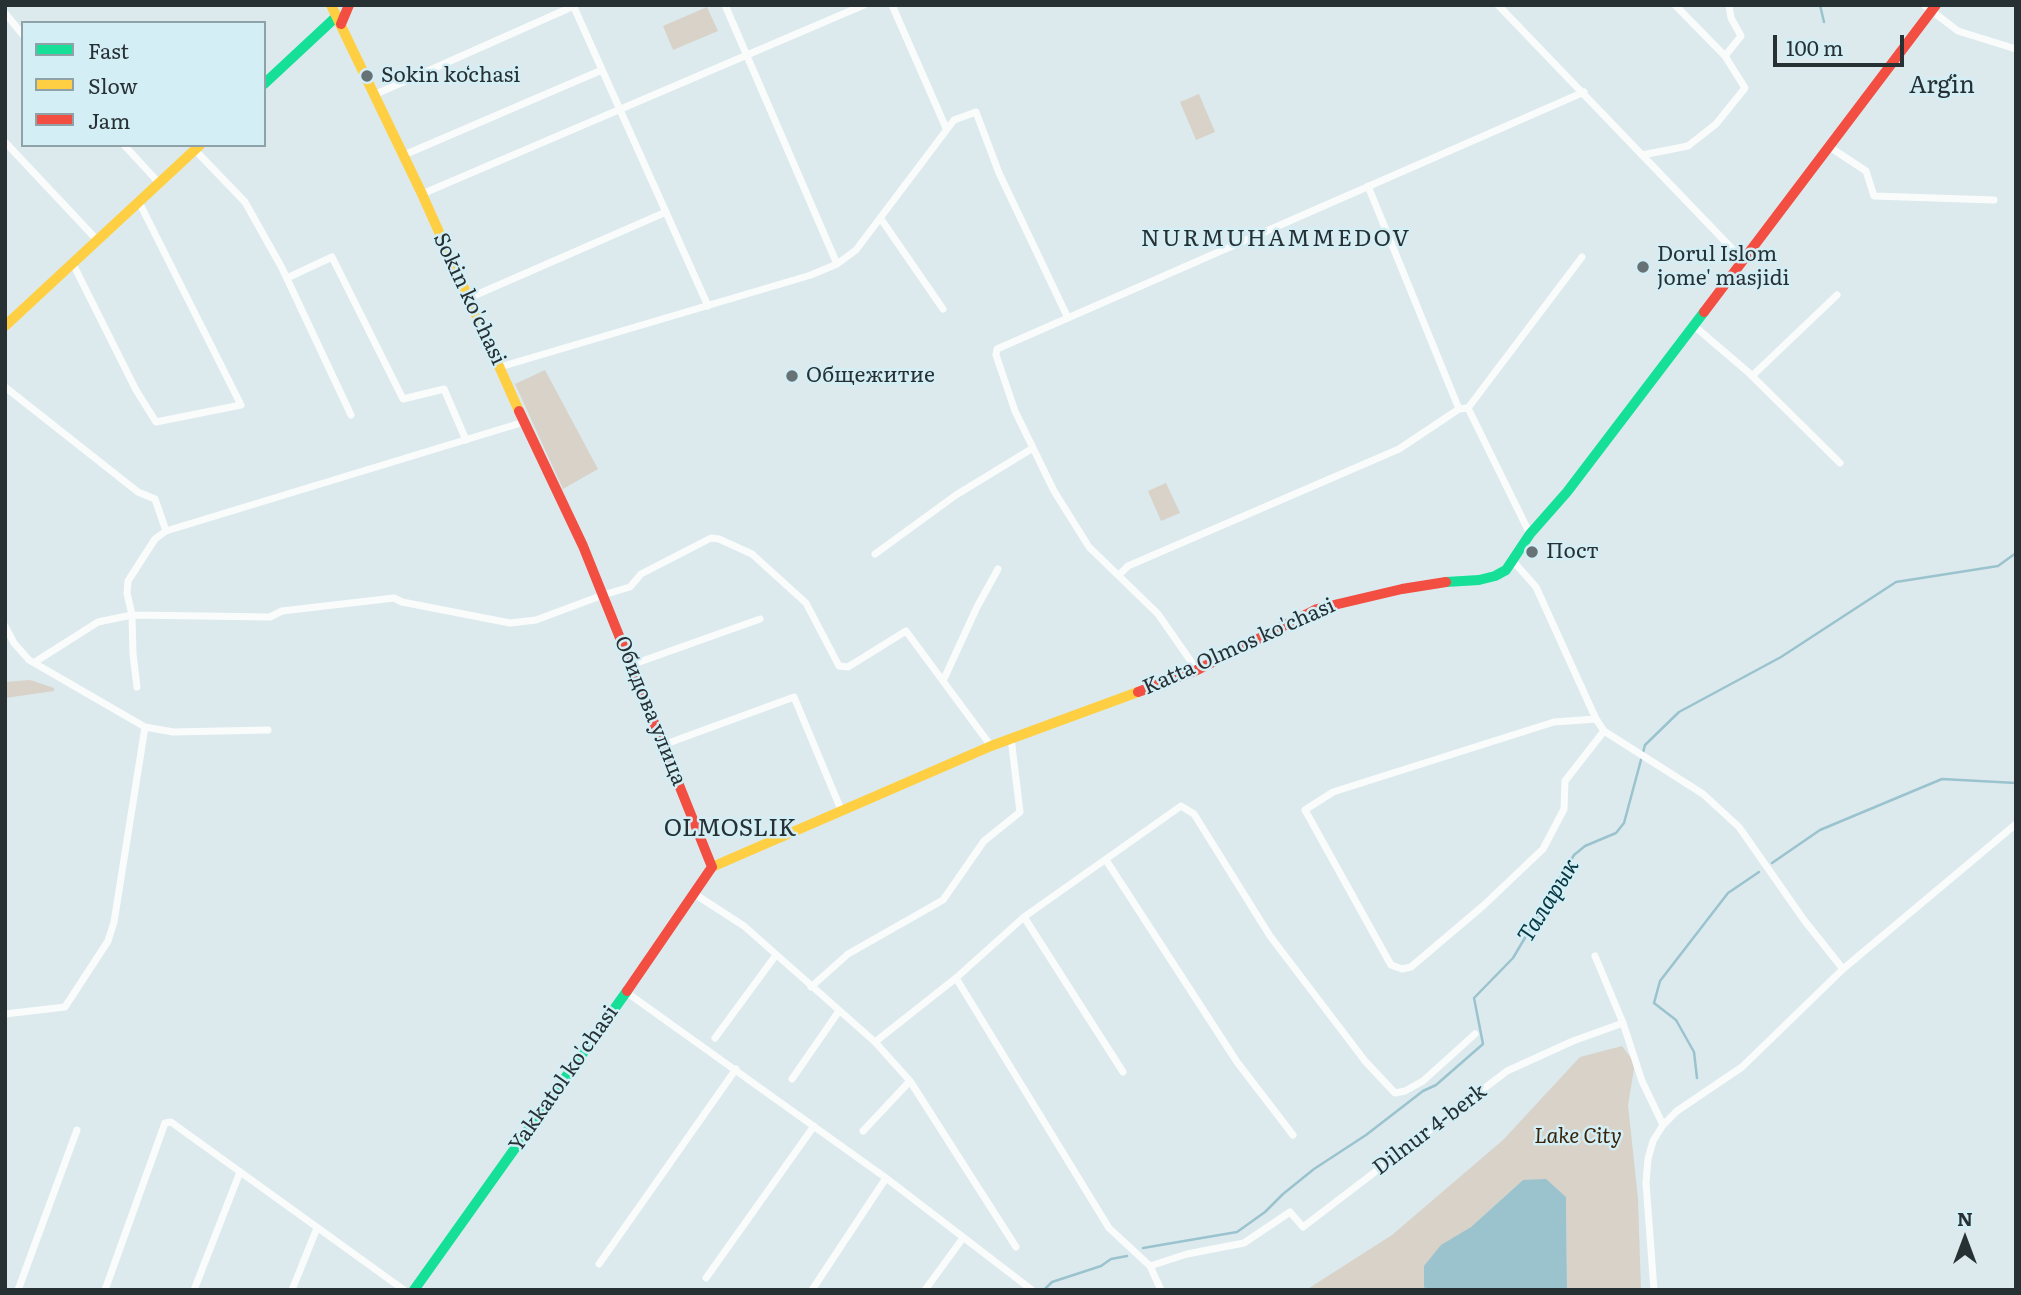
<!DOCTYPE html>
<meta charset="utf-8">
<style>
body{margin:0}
#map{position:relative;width:2021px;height:1295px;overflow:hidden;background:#dceaee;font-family:Literata,serif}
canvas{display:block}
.frame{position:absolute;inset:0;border:7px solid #273134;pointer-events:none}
.legend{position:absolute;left:21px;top:21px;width:245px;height:126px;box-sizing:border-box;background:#d4eef6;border:2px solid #8fa2a8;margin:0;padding:9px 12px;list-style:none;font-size:21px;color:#273134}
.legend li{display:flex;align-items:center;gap:14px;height:35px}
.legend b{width:35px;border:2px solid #8fa2a8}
.north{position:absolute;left:1930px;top:1204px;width:70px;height:70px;-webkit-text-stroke:5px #d4eef6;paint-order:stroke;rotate:0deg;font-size:19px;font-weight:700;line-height:28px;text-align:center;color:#273134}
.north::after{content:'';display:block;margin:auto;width:24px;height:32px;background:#273134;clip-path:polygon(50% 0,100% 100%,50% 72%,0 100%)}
.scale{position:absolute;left:1773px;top:35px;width:131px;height:32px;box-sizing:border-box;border:4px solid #273134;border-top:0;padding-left:9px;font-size:21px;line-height:24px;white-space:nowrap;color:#273134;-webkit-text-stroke:5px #d4eef6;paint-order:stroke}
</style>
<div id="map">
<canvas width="2021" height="1295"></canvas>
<div class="frame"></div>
<ul class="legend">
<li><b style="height:9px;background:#16e098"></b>Fast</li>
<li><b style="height:9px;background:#ffcf43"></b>Slow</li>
<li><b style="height:9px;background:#f24e42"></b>Jam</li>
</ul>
<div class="north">N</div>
<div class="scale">100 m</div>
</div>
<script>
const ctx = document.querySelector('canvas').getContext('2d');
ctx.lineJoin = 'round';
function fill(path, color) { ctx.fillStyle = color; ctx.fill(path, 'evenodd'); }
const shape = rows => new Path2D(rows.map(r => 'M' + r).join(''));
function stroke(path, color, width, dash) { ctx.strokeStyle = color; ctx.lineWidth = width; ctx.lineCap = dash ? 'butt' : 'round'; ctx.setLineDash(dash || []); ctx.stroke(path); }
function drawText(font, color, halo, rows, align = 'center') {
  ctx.font = font + ' Literata,serif'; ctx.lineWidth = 5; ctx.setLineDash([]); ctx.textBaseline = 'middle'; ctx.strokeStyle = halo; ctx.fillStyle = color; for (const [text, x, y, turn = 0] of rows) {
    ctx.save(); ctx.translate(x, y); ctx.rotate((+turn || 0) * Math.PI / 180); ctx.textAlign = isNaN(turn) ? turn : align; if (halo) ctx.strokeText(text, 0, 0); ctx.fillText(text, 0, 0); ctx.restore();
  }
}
const green = shape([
 [707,7,718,31,673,50,663,26],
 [1199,94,1215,132,1196,140,1180,102],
 [545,370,598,469,563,489,515,384],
 [1166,483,1180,513,1161,521,1148,491],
 [30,680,54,688,54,691,5,698,5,682],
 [1622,1046,1635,1063,1628,1105,1638,1199,1641,1290,1567,1290,1566,1197,1523,1180,1471,1227,1441,1246,1424,1287,1426,1290,1306,1290,1392,1235,1503,1140,1580,1057]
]);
const water = shape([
 [1546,1179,1566,1197,1567,1290,1426,1290,1424,1287,1424,1266,1441,1245,1471,1227,1523,1180]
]);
const stream = shape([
 [1820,5,1824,22],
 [1772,863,1820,830,1942,779,2016,783],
 [1697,1078,1694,1052,1676,1020,1654,1003,1660,981,1728,893,1759,872],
 [1143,1248,1237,1232,1265,1212,1283,1194,1314,1169,1366,1135,1423,1091,1436,1085,1483,1044,1474,998,1513,958,1574,855,1585,846,1616,833,1624,823,1645,745,1679,712,1781,657,1896,582,1998,566,2016,553],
 [1044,1290,1052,1282,1101,1266,1111,1259,1127,1256]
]);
const street = shape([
 [573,5,708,306],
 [725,5,837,264],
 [892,5,946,128],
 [1498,5,1742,259],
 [1924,5,1958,31,2016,49],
 [5,13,23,35],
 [1725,56,1741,36,1731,18,1729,5],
 [376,94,574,6],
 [5,142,98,241],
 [124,145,159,183],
 [1828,146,1866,171,1874,196,1994,200],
 [195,150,245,202,282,268,351,415],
 [404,155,602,70],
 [1642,155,1688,146,1716,124,1745,88,1725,56,1675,5],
 [422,194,864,5],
 [881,219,943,309],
 [73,264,136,390,156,422,241,405,139,202],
 [287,278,332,257,403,399,444,389,466,440],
 [469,298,666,212],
 [1693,325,1748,372,1840,463],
 [500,367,811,275,837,264,856,250,954,120,976,112,999,173,1067,316],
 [1752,376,1837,295],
 [5,387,138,492,155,499,166,531],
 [1468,408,1530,534],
 [1459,409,1468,408,1582,257],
 [875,554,956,495,1033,448],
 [1513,561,1536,587,1596,719,1604,731,1703,794,1739,827,1804,920,1843,969],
 [1119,575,1128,566,1399,449,1459,409,1368,186],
 [5,626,14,643,29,660,145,727,173,732,268,730],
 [35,662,98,622,132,615,270,617,282,611,394,598,402,602,510,623,536,620,603,595,630,587,641,574,711,538,719,539,752,554,806,603,839,666,848,667,906,631,991,746],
 [631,665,760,619],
 [1197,670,1158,614,1089,547,1054,491,1015,411,996,355,997,349,1584,92],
 [943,681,977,607,998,569],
 [137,687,133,654,132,615,127,593,128,581,155,539,166,531,524,422],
 [1596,719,1554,722,1333,792,1305,810,1391,965,1402,969,1411,967,1484,905,1543,849,1564,809,1565,781,1604,731],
 [663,745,794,697,842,812],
 [1106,860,1237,1062,1293,1135],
 [693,893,744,926,875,1042,910,1081,1016,1247],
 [1024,917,1123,1072],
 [1595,956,1623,1023],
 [956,978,1109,1228,1150,1266,1161,1290],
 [811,987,848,954,943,900,984,841,1020,812,1011,738],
 [626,992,886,1178,1032,1290],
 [5,1014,65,1007,108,941,114,922,145,727],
 [715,1038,776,955],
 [875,1042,956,978,1024,917,1181,806,1194,814,1270,936,1365,1061,1395,1093,1405,1091,1423,1081,1475,1034],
 [792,1079,839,1011],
 [863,1131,910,1081],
 [599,1264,736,1069],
 [1150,1266,1187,1254,1244,1243,1290,1212,1303,1227,1507,1071,1573,1041,1623,1023,1642,1081,1663,1125],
 [706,1278,814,1126],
 [18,1290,77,1130],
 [105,1290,165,1123,171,1122,404,1290],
 [194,1290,240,1172],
 [292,1290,317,1228],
 [812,1290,886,1178],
 [925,1290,963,1238],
 [1654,1290,1646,1183,1648,1159,1653,1141,1663,1125,1677,1111,1742,1067,1843,969,2016,824]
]);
const fast = shape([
 [264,84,337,16],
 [1446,582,1479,580,1495,576,1506,570,1530,534,1567,492,1704,312],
 [414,1290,627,991]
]);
const slow = shape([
 [331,5,422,194,519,411],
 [5,326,200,145],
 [712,867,991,746,1138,692]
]);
const jam = shape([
 [341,24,349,5],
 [1704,312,1936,5],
 [519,411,583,546,712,867],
 [1138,692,1197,670,1317,609,1402,589,1446,582],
 [627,991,712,867]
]);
const markers = [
 [367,76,7,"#667275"],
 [1643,267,7,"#667275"],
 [792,376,7,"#667275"],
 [1532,552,7,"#667275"]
];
const poiNames = [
 ["Sokin koʻchasi",381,76],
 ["Dorul Islom",1657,255],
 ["jome' masjidi",1657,279],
 ["Общежитие",806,376],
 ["Пост",1546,552]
];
const streetNames = [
 ["Sokin ko'chasi",469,299,65],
 ["Katta Olmos ko'chasi",1239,647,-24],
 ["Обидова улица",650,711,68],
 ["Yakkatol ko'chasi",564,1079,-55],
 ["Dilnur 4-berk",1430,1130,-37]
];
const parkNames = [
 ["Lake City",1578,1137]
];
const neighbourhoodNames = [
 ["NURMUHAMMEDOV",1276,239]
];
const waterNames = [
 ["Таларык",1549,901,-58]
];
const quarterNames = [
 ["Argʻin",1942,86],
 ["OLMOSLIK",730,829]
];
fill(green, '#d8d2c8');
fill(water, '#9ac3ce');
stroke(stream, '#9ac3ce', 2.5);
stroke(street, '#fafcfc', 7);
stroke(fast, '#16e098', 10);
stroke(slow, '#ffcf43', 10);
stroke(jam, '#f24e42', 10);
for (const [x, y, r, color] of markers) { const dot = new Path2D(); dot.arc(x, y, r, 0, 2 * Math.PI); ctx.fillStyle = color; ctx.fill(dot); stroke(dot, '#d4eef6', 2.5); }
drawText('21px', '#273134', '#d4eef6', poiNames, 'left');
drawText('21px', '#273134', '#d4eef6', streetNames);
drawText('italic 21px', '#3a2407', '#d4eef6', parkNames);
ctx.letterSpacing = '2px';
drawText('23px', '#273134', '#d4eef6', neighbourhoodNames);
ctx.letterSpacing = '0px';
drawText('italic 23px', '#063843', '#d4eef6', waterNames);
drawText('24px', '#273134', '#d4eef6', quarterNames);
</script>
